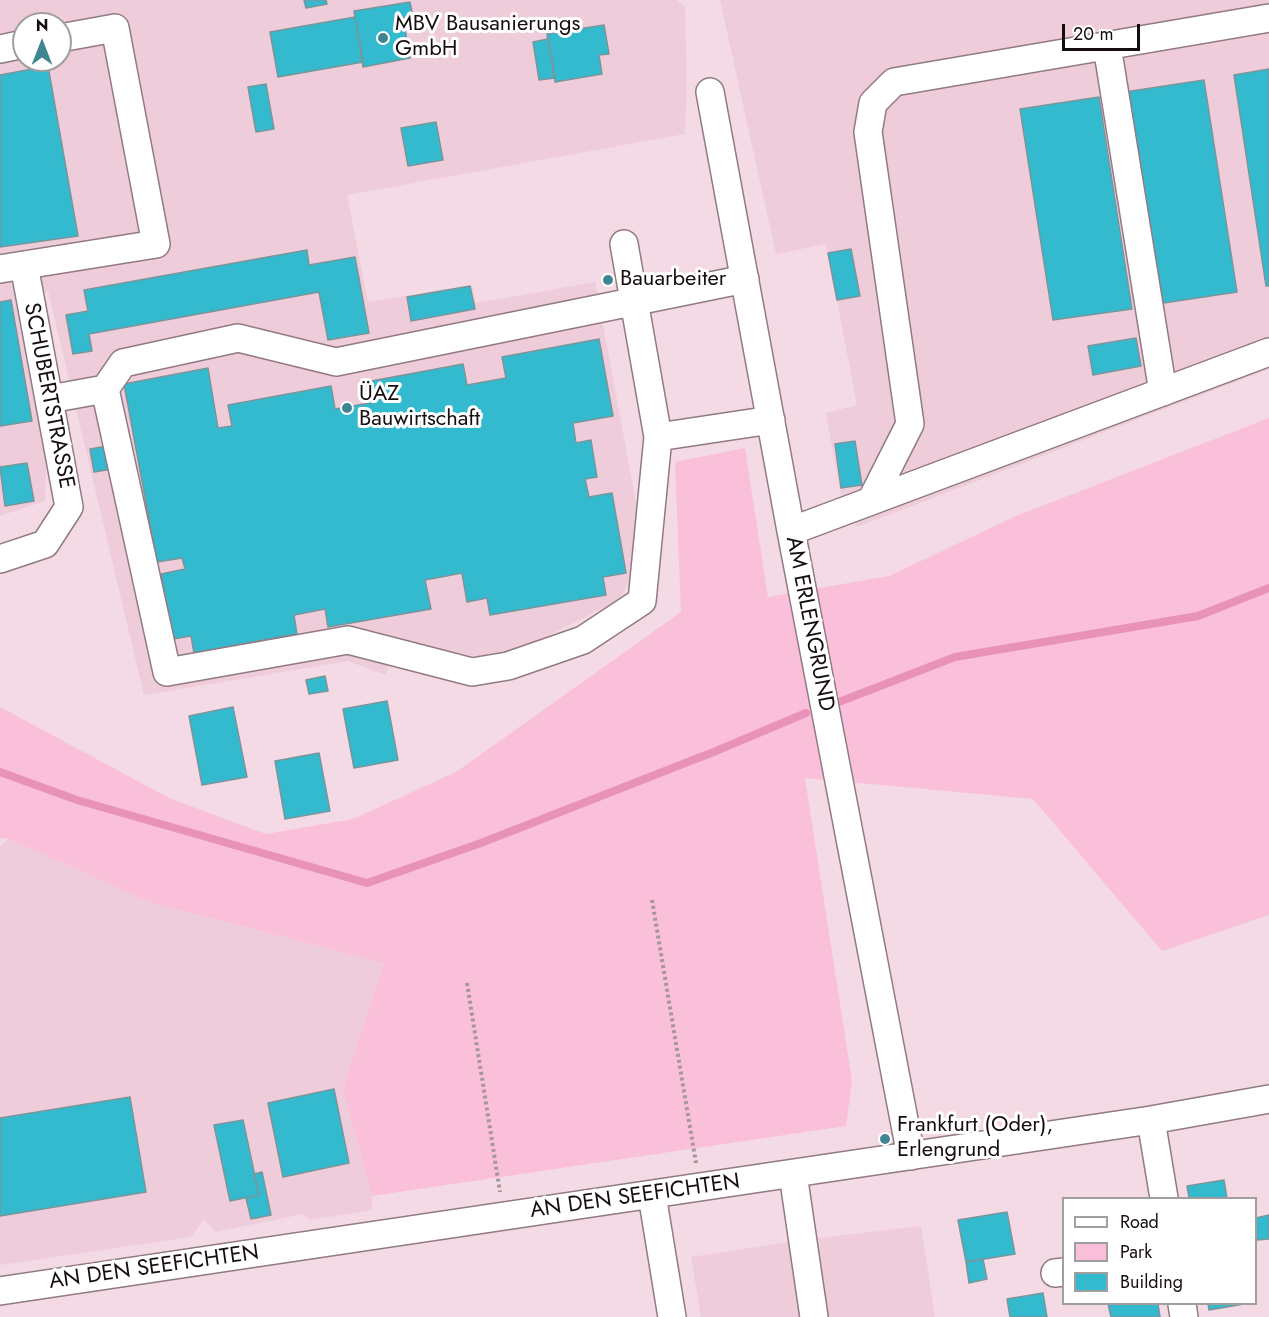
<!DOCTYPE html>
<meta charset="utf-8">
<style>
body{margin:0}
#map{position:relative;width:1269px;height:1317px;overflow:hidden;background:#f4dae5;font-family:Jost,sans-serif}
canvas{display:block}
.legend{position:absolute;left:1062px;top:1197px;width:195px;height:108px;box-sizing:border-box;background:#fff;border:2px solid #a19e9f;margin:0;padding:8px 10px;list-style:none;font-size:18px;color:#150d10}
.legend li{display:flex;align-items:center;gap:12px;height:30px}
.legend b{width:30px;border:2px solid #a19e9f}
.north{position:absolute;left:12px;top:12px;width:60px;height:60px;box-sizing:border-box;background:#fff;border:2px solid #a19e9f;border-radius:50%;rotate:0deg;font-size:16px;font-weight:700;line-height:24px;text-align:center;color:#150d10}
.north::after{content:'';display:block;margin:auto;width:21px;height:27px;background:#408692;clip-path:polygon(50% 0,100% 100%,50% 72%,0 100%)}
.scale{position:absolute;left:1062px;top:24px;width:78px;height:27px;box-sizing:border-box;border:3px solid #150d10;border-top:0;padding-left:8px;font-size:18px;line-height:21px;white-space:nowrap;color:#150d10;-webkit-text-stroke:4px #fff;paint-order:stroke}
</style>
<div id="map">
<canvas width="1269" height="1317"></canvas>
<ul class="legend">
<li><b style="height:8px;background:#fff"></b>Road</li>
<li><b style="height:16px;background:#fac0d9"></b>Park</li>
<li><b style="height:16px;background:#34bacf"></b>Building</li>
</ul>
<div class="north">N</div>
<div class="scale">20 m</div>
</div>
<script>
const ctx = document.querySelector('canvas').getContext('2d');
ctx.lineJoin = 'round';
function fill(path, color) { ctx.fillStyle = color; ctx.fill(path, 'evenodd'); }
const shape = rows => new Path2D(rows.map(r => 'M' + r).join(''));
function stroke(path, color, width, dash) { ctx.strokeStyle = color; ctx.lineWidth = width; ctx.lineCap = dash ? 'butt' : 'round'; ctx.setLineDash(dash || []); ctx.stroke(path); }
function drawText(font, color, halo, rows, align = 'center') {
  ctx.font = font + ' Jost,sans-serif'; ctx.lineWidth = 6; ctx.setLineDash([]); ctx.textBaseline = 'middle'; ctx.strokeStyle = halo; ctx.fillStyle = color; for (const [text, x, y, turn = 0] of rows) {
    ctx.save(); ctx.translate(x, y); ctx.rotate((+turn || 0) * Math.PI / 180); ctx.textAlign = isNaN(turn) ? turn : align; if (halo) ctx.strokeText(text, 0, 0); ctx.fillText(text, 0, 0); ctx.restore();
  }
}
const built = shape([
 [0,0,677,0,685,7,687,81,685,134,347,195,368,302,472,285,476,303,595,282,638,513,632,572,621,599,500,660,395,642,386,675,348,661,144,695,48,291,15,300,46,456,45,501,0,516],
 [24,24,60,24,60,60,24,60],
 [720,0,1269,0,1269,369,857,527,840,492,826,413,857,405,826,244,776,254],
 [9,839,152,903,384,963,343,1089,372,1196,372,1210,310,1220,303,1214,215,1232,204,1219,191,1237,0,1265,0,846],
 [921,1226,935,1317,701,1317,691,1257,803,1240]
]);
const green = shape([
 [1269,418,1269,915,1162,951,1033,799,805,778,852,1081,846,1126,372,1196,343,1089,384,963,152,903,9,839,0,838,0,707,169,798,266,834,353,819,456,772,681,612,675,462,745,448,768,597,889,576,1016,516]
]);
const stream = shape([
 [839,702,955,657,1198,616,1269,588],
 [0,772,77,800,367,883,481,843,716,751,806,713]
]);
const building = shape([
 [304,0,326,0,327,4,306,8,304,0],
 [410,2,413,17,403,18,410,58,363,67,354,11,410,2],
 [355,17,363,62,278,77,270,32,355,17],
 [604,25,609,54,599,55,602,74,555,82,547,34,604,25],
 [548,39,555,78,539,80,533,42,548,39],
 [48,66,78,236,0,247,0,75,48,66],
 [1269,69,1269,286,1266,286,1234,75,1269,69],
 [1204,80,1237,292,1157,304,1125,92,1204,80],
 [266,84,274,129,256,132,248,87,266,84],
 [1099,97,1132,309,1053,320,1020,109,1099,97],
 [436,122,443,160,408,166,401,128,436,122],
 [851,249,860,296,837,300,828,253,851,249],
 [307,250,309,265,355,257,369,333,328,340,319,292,89,334,92,351,73,354,66,315,88,311,84,290,307,250],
 [470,286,475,309,411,321,407,297,470,286],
 [11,300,32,421,0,426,0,302,11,300],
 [1136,338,1141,366,1093,375,1088,346,1136,338],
 [599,339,613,416,573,423,576,443,591,440,597,477,585,479,589,497,612,493,626,573,603,577,606,595,490,615,487,598,467,602,462,573,425,580,431,609,328,627,325,609,294,615,297,634,194,653,191,636,173,639,161,574,185,569,182,558,157,562,124,384,208,368,218,428,232,426,228,405,331,386,335,409,370,403,366,382,463,364,467,385,506,378,502,357,599,339],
 [855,441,862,485,841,488,835,444,855,441],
 [107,446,112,469,94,472,90,449,107,446],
 [27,463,34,501,5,506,0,467,27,463],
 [325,676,328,691,309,694,306,680,325,676],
 [387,701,398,760,354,768,343,709,387,701],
 [233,707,247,777,202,785,189,716,233,707],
 [319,753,330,811,285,819,275,761,319,753],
 [334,1089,349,1163,283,1177,268,1103,334,1089],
 [130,1097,146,1192,0,1216,0,1118,130,1097],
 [243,1120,259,1195,230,1201,214,1125,243,1120],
 [262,1172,271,1215,251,1219,246,1198,259,1195,254,1174,262,1172],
 [1224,1180,1227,1198,1189,1198,1187,1186,1224,1180],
 [1007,1212,1015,1254,966,1262,958,1220,1007,1212],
 [1269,1215,1269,1239,1257,1240,1256,1218,1269,1215],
 [983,1259,987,1279,969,1283,966,1262,983,1259],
 [1043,1293,1047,1317,1010,1317,1007,1299,1043,1293],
 [1108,1304,1158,1304,1160,1317,1111,1317,1108,1304],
 [1208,1304,1244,1304,1209,1310,1208,1304]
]);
const path = shape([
 [652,900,696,1163],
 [467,983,500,1192]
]);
const minor = shape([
 [1107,46,1163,392],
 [0,49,24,44],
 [710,92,791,531,911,1156],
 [624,244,658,437],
 [0,269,156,244,115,28,60,38],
 [105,389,123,363,238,338,336,362,745,279],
 [50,399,105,389,167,672,348,640,472,672,508,666,583,640,642,601,658,437,771,420],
 [871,501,910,424,868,132,873,103,894,82,1269,18],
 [791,531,1269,352],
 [0,559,45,544,69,507,24,265],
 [1151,1120,1164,1198],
 [793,1174,814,1317],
 [652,1195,672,1317],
 [1055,1273,1064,1272],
 [0,1291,1151,1120,1269,1099],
 [1182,1304,1184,1317]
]);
const markers = [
 [383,38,6,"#408692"],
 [608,280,6,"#408692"],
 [347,408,6,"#408692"],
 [885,1139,6,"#408692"]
];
const poiNames = [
 ["MBV Bausanierungs",395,25],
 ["GmbH",395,50],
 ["Bauarbeiter",620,280],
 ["ÜAZ",359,395],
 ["Bauwirtschaft",359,420],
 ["Frankfurt (Oder),",897,1126],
 ["Erlengrund",897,1151]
];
const streetNames = [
 ["SCHUBERTSTRASSE",48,396,79],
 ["AM ERLENGRUND",809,624,79],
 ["AN DEN SEEFICHTEN",635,1197,-8],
 ["AN DEN SEEFICHTEN",154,1268,-8]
];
fill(built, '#eeccda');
fill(green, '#fac0d9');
stroke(stream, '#e892b9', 8);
fill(building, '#34bacf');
stroke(building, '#7a959a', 1.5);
stroke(minor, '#917a84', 30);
stroke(path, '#a9959d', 4, [3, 3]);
stroke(minor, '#fff', 27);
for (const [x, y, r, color] of markers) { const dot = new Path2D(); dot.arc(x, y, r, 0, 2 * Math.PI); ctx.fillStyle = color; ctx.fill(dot); stroke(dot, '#fff', 2); }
drawText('22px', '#150d10', '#fff', poiNames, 'left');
drawText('22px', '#150d10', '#fff', streetNames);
</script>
